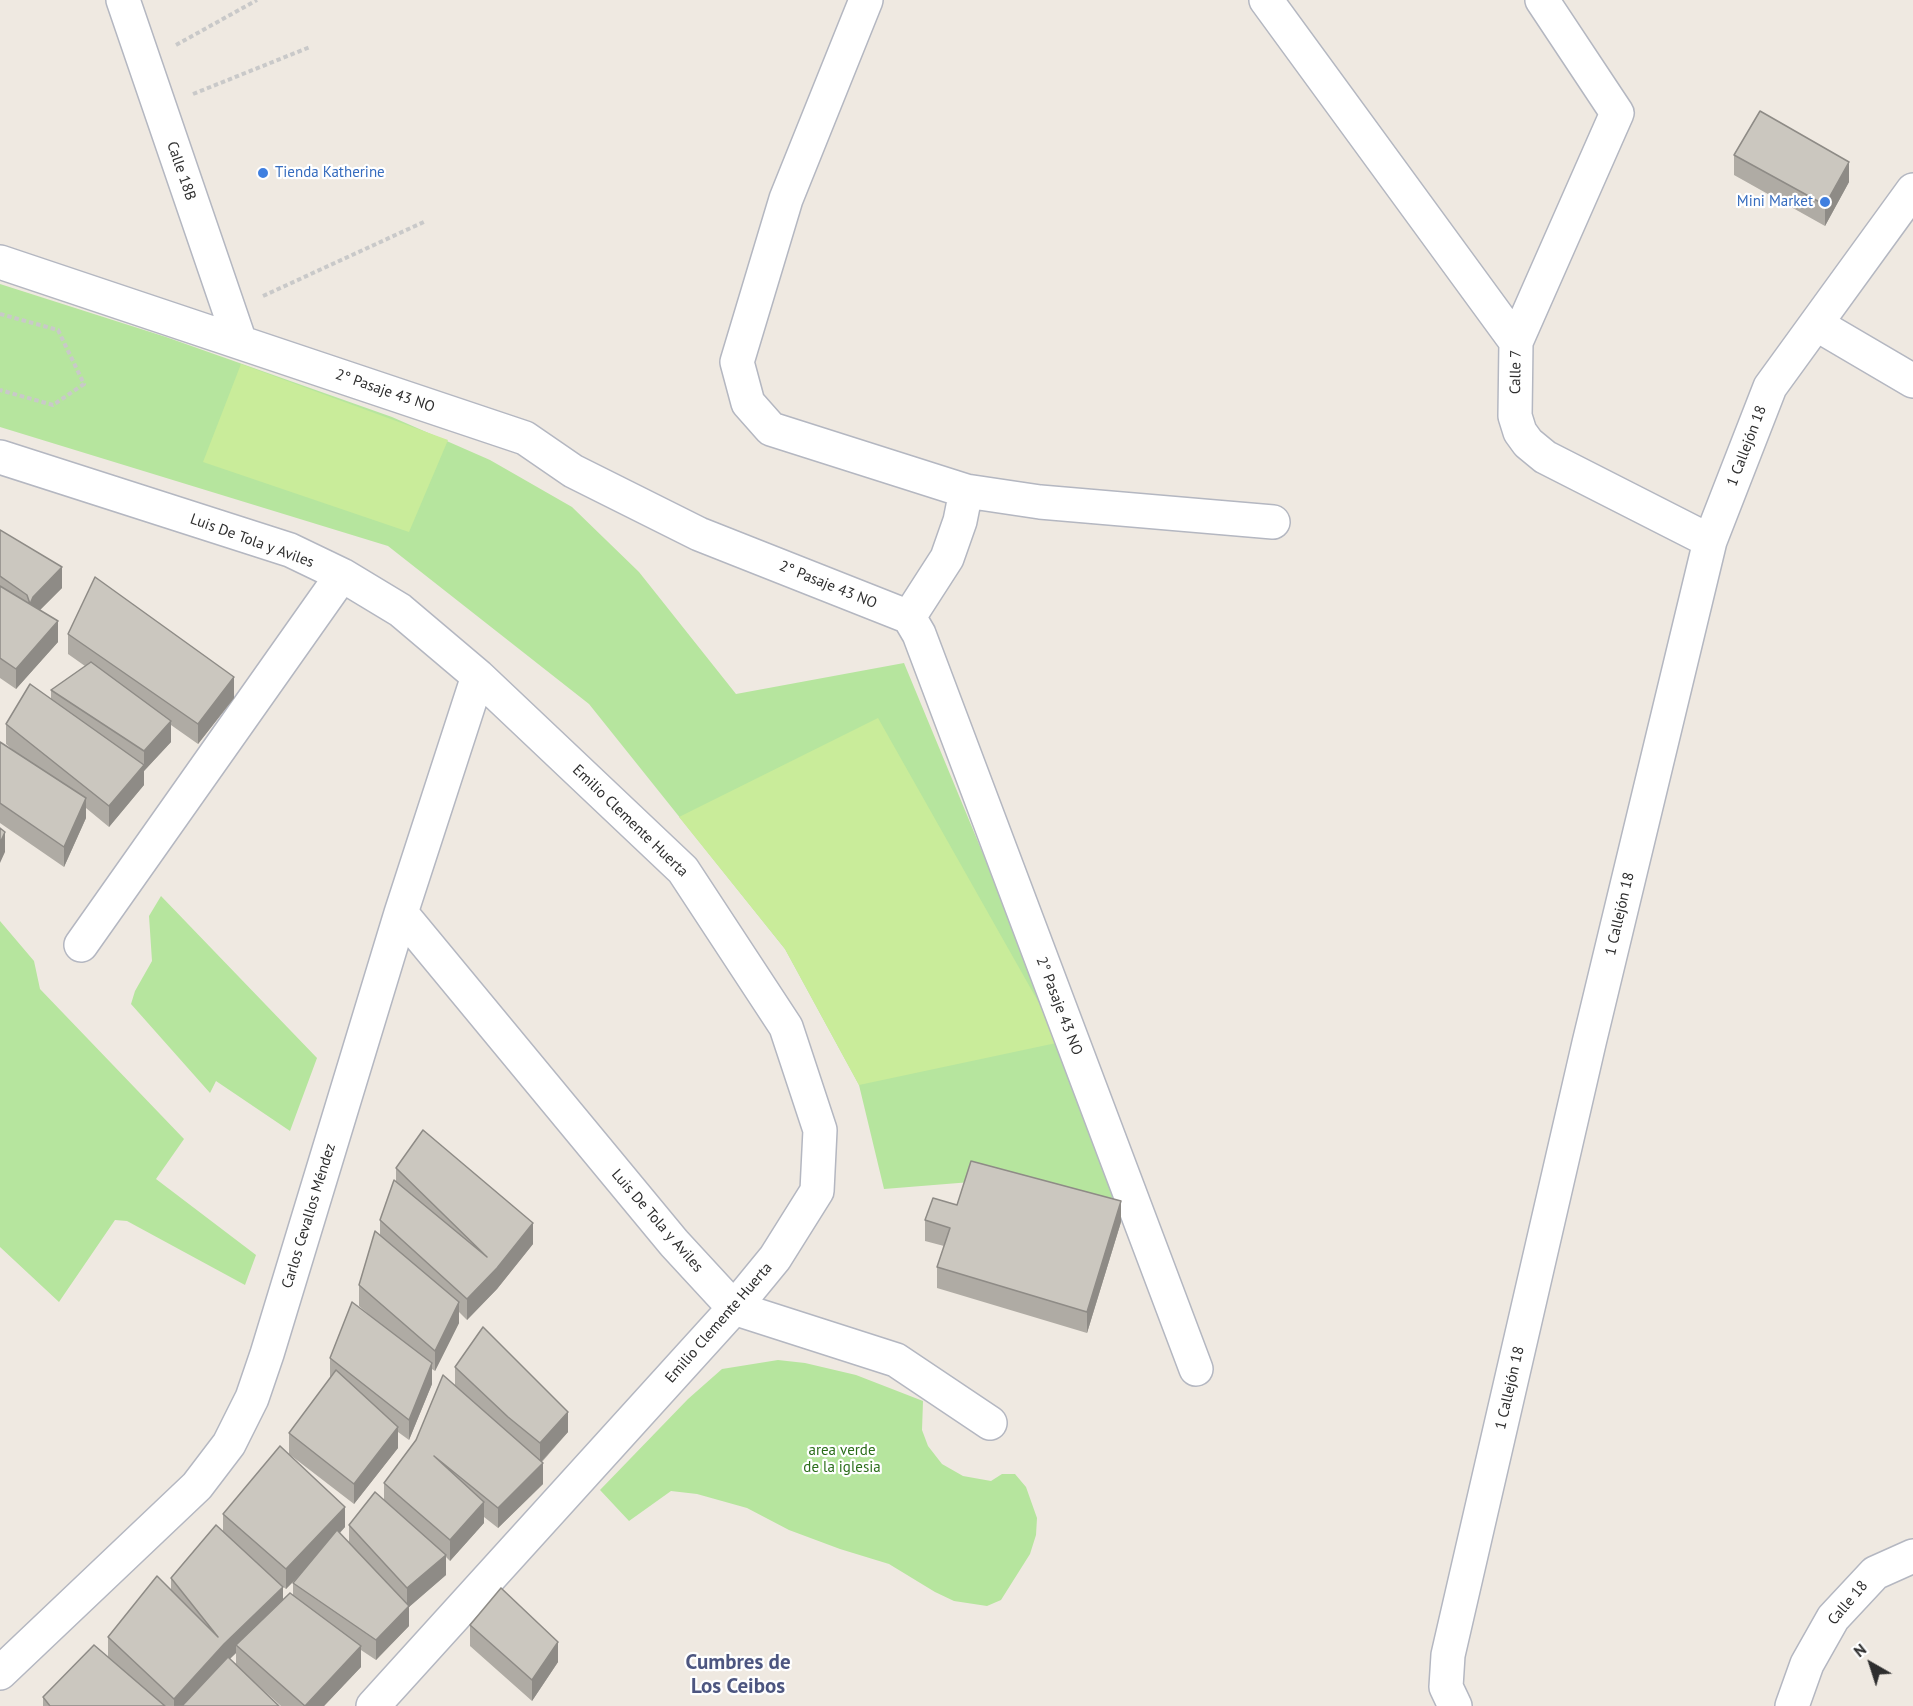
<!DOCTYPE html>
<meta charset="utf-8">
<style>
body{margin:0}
#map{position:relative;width:1913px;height:1706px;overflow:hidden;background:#efe9e1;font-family:"PT Sans",sans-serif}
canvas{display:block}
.north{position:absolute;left:1841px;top:1634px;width:60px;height:60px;-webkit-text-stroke:4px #fff;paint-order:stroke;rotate:321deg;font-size:16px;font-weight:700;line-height:24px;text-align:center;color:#2e2e2e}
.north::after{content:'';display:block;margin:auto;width:21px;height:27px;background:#2e2e2e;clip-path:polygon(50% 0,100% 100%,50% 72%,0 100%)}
</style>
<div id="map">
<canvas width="1913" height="1706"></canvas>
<div class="north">N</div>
</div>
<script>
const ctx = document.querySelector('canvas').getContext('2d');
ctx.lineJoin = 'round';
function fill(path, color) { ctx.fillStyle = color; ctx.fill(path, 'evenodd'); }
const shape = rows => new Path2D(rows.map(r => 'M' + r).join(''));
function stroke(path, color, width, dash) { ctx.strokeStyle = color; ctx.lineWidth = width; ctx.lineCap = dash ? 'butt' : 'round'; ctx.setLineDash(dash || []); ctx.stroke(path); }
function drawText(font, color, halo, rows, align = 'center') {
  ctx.font = font + ' "PT Sans",sans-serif'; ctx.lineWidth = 4.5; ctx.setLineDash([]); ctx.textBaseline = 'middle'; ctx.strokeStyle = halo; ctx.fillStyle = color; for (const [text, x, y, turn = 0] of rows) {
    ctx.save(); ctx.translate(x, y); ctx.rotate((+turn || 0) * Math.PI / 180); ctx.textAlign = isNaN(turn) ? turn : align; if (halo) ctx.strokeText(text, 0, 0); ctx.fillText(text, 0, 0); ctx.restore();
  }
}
const green = shape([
 [0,284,166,337,392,417,490,460,572,507,639,572,736,694,904,663,1061,1042,1121,1222,971,1182,884,1189,859,1085,785,949,589,704,388,546,0,427],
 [161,896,317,1058,290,1131,216,1081,210,1093,131,1004,135,991,152,961,149,916],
 [0,921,34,961,40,989,184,1139,156,1179,256,1255,245,1285,127,1221,115,1220,59,1302,0,1247],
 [778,1360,805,1363,856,1375,923,1401,922,1430,928,1446,942,1464,963,1476,991,1481,1002,1474,1015,1474,1026,1487,1037,1518,1036,1535,1030,1554,1001,1600,987,1606,954,1601,935,1592,889,1564,840,1549,789,1530,747,1508,697,1494,671,1491,629,1521,600,1490,688,1399,722,1369]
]);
const pitch = shape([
 [241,364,448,440,409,532,203,462],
 [878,718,1061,1042,859,1085,785,949,679,817]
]);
const path = shape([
 [176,45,257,0],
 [193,94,310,47],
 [263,296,426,221],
 [0,314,58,330,84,384,53,405,0,390]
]);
const street = shape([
 [123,0,240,342],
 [866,0,786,199,737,362,748,403,771,429,966,491,960,521,947,558,909,617],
 [1266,0,1516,342],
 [1542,0,1617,113,1516,342,1515,416,1520,432,1528,443,1545,457,1710,541],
 [0,262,525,438,573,471,699,534,909,617,919,634,1196,1369],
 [1816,324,1913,381],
 [0,457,290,550,342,575,400,610,478,676,683,870,786,1027,820,1130,817,1191,775,1258,734,1308,373,1706],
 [966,491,1040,502,1273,522],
 [401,913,674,1243,734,1308,896,1360,990,1423],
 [81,945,342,575],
 [0,1673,197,1486,229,1444,252,1398,267,1354,401,913,478,676],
 [1455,1706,1446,1687,1448,1655,1589,1043,1710,541,1770,387,1913,190],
 [1792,1706,1807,1664,1833,1618,1875,1573,1913,1556]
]);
const wall = shape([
 [1734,155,1849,182,1825,226,1734,175],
 [0,530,62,588,40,610,58,642,16,689,0,678],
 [68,634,234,698,198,744,171,725,171,742,144,771,144,785,109,827,86,808,86,818,64,867,0,823,0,742,15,752,6,744,6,724,51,699,51,690,85,666,68,654],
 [396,1168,533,1244,497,1289,467,1320,459,1312,459,1323,435,1371,432,1369,432,1384,409,1440,398,1432,398,1448,354,1504,289,1454,289,1433,330,1379,330,1358,373,1318,359,1306,359,1285,380,1235,380,1220,396,1181],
 [957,1205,1121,1222,1087,1333,937,1288,937,1267,944,1246,925,1241,925,1220],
 [455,1367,568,1432,542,1462,543,1484,498,1528,484,1517,484,1523,450,1561,446,1557,446,1575,409,1607,409,1626,376,1660,361,1650,361,1667,324,1706,281,1706,251,1679,279,1706,43,1706,43,1697,108,1657,108,1637,171,1590,171,1578,223,1531,223,1514,345,1527,340,1533,349,1542,349,1525,384,1501,384,1483,416,1440,455,1385],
 [295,1580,293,1583,293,1595,283,1599,282,1586,286,1589],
 [236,1653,236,1664,230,1659],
 [470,1625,558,1662,532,1701,470,1646]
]);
const shadedWall = shape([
 [1849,162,1849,182,1825,226,1825,205],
 [62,567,62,588,33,617,30,604,33,597],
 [58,621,58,642,16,689,16,669],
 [234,677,234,698,198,744,198,724],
 [171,721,171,742,144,771,144,785,109,827,109,806,144,765,144,751],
 [86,798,86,818,64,867,64,847],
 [5,832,5,852,0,863,0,843],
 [1121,1201,1121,1222,1087,1333,1087,1312],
 [533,1223,533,1244,497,1289,467,1320,467,1299],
 [459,1302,459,1323,435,1371,435,1351],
 [432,1363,432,1384,409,1440,409,1420],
 [568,1412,568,1432,540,1463,540,1443],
 [398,1427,398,1448,354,1504,354,1484],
 [543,1463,543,1484,498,1528,498,1508],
 [484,1502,484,1523,450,1561,450,1540],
 [345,1507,345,1527,286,1589,286,1569],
 [446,1555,446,1575,409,1607,409,1626,376,1660,376,1640,407,1608,407,1588],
 [283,1587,283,1607,236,1645,236,1653,224,1664,186,1706,174,1706,174,1699,224,1644],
 [558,1642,558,1662,532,1701,532,1680],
 [361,1646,361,1667,324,1706,305,1706]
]);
const building = shape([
 [1760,111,1849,162,1825,205,1734,155,1760,111],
 [0,530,62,567,33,597,30,604,27,595,0,576,0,530],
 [95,577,234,677,198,724,68,634,95,577],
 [0,586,58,621,16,669,0,658,0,586],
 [91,662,171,721,144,751,51,690,91,662],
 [30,684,144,765,109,806,6,724,30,684],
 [0,742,86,798,64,847,0,803,0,742],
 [0,828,5,832,0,843,0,828],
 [423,1130,533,1223,497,1268,467,1299,380,1220,394,1180,487,1257,396,1168,423,1130],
 [971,1161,1121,1201,1087,1312,937,1267,950,1228,925,1220,933,1198,957,1205,971,1161],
 [375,1231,459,1302,435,1351,359,1285,375,1231],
 [352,1302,432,1363,409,1420,330,1358,352,1302],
 [483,1327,568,1412,540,1443,508,1417,455,1367,483,1327],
 [336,1370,398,1427,354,1484,289,1433,336,1370],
 [443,1375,543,1463,498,1508,434,1456,484,1502,450,1540,384,1483,416,1440,443,1375],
 [280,1446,345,1507,286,1569,223,1514,280,1446],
 [375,1492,446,1555,407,1588,349,1525,375,1492],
 [216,1525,283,1587,224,1644,174,1699,108,1637,157,1576,218,1637,171,1578,216,1525],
 [337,1530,409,1606,376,1640,293,1583,337,1530],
 [501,1588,558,1642,532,1680,470,1625,501,1588],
 [290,1593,361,1646,305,1706,236,1645,290,1593],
 [94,1645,165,1706,50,1706,43,1697,94,1645],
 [228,1657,279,1706,182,1706,228,1657]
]);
const markers = [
 [263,173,6,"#3f7fe0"],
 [1825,202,6,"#3f7fe0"]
];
const streetNames = [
 ["Calle 18B",181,171,71],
 ["Calle 7",1516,372,-89],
 ["2° Pasaje 43 NO",385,391,19],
 ["1 Callejón 18",1747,446,-69],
 ["Luis De Tola y Aviles",252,541,20],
 ["2° Pasaje 43 NO",828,585,22],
 ["Emilio Clemente Huerta",630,821,44],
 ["1 Callejón 18",1620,914,-77],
 ["2° Pasaje 43 NO",1059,1006,69],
 ["Carlos Cevallos Méndez",309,1216,-73],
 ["Luis De Tola y Aviles",657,1221,49],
 ["Emilio Clemente Huerta",719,1323,-49],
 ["1 Callejón 18",1510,1388,-77],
 ["Calle 18",1848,1603,-50]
];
const shopNames = [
 ["Tienda Katherine",275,173],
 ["Mini Market",1813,202,"right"]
];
const parkNames = [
 ["area verde",842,1451],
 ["de la iglesia",842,1468]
];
const districtNames = [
 ["Cumbres de",738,1663],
 ["Los Ceibos",738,1687]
];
fill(green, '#b6e59e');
fill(pitch, '#c9ec9a');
stroke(street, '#b4b7c1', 36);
stroke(path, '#c9c9c9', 4, [4.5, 3]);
stroke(street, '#fff', 33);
fill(wall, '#afaba4');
fill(shadedWall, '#8e8b86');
fill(building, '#cbc7bf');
stroke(building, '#8e8b86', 1.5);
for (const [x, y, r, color] of markers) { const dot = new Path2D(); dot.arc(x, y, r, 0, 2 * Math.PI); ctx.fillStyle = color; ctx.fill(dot); stroke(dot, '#fff', 2); }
drawText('15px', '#2e2e2e', '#fff', streetNames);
drawText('15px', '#366cbe', '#fff', shopNames, 'left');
drawText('15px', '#2c6e1b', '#fff', parkNames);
drawText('bold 21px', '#4d5680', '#fff', districtNames);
</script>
